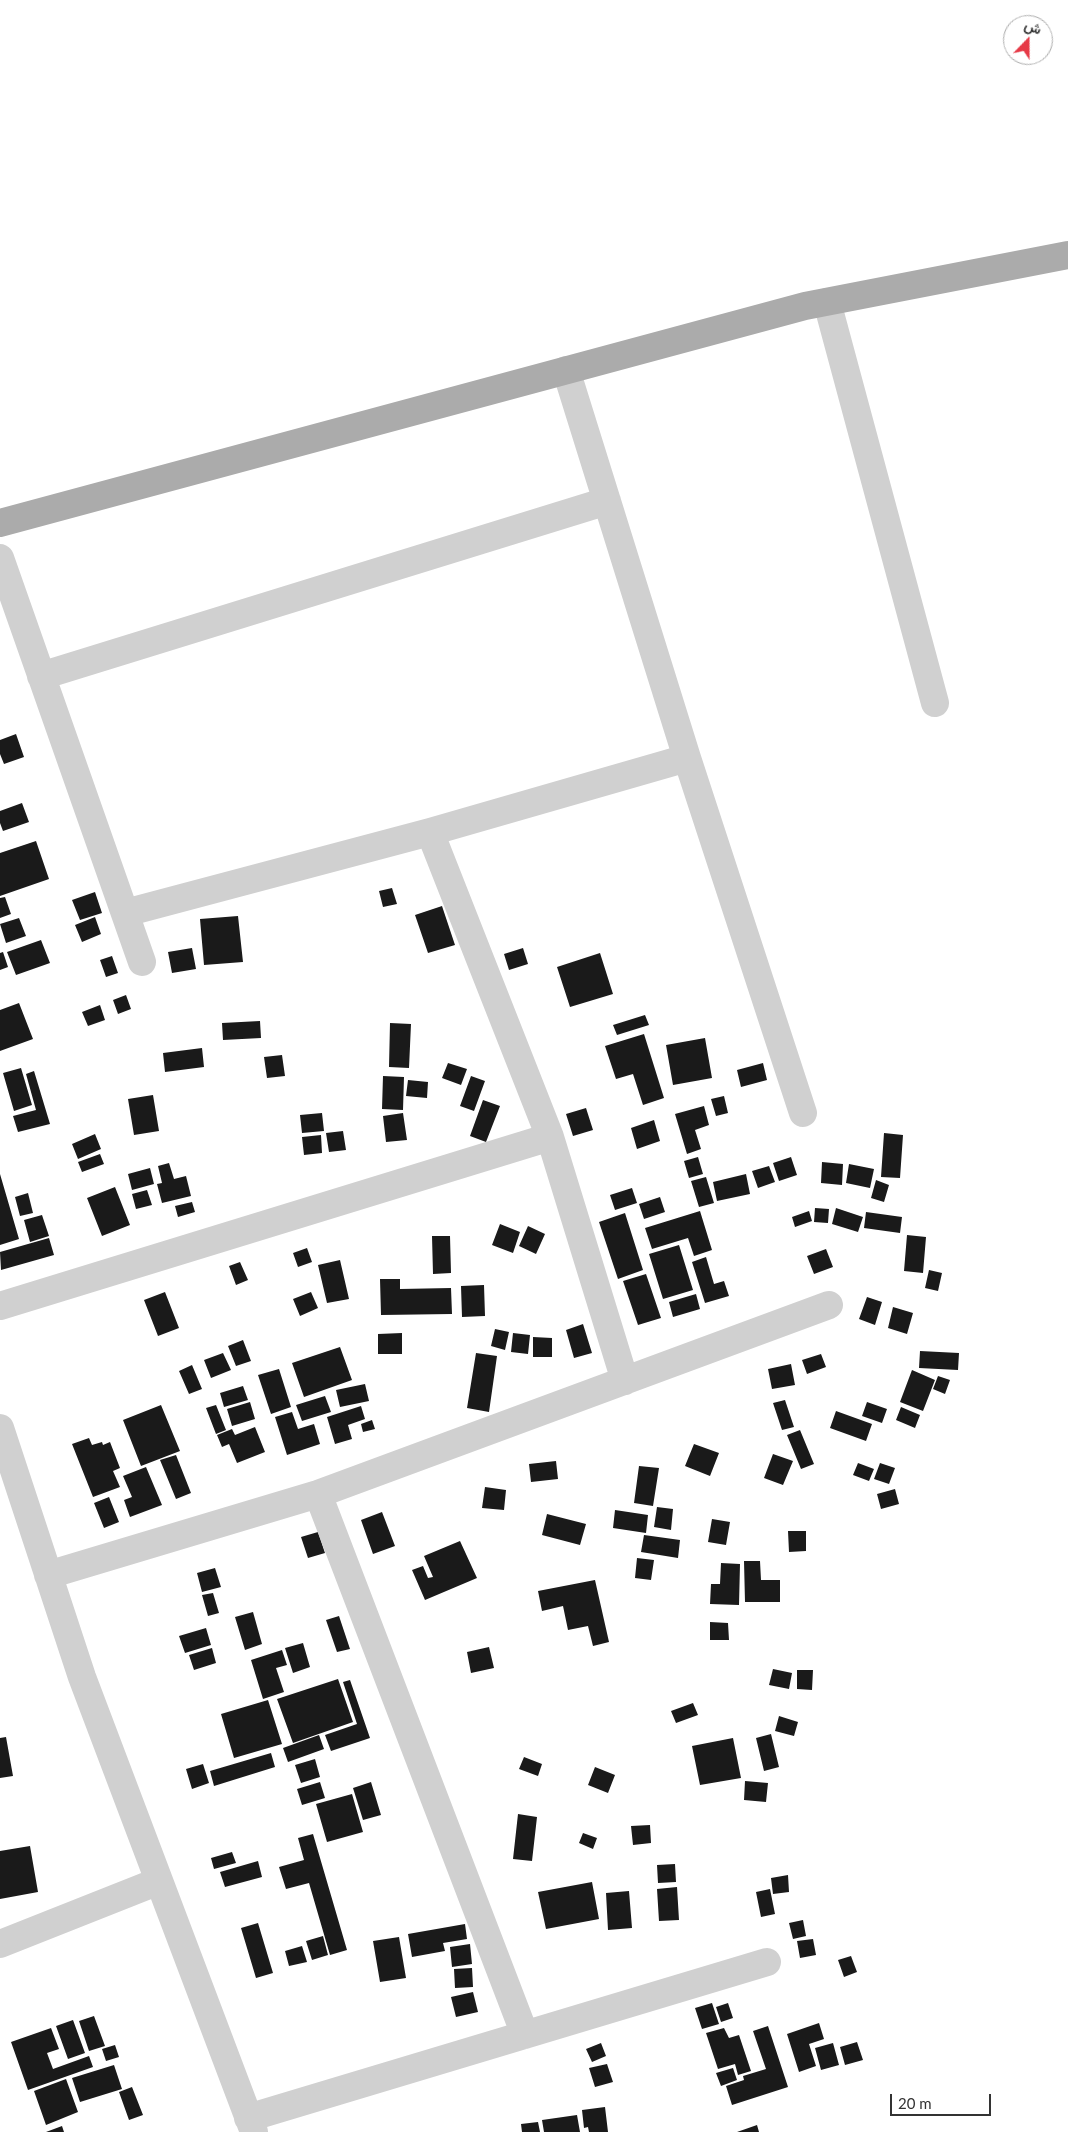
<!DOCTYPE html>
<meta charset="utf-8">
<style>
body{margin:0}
#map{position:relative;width:1068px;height:2132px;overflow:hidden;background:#fff;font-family:Lato,Vazirmatn,sans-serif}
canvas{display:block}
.north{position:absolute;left:1003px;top:15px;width:50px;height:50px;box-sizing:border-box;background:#fff;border:1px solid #adadad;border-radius:50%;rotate:22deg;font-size:14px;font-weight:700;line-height:20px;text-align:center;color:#333}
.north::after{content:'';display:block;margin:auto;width:18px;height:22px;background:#e63946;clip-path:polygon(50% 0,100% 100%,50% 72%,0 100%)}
.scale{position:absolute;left:890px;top:2094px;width:101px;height:22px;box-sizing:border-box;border:2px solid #333;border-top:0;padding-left:6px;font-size:15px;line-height:18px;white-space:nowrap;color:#333;-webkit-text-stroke:4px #fff;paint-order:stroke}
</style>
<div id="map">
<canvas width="1068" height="2132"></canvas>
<div class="north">ش</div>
<div class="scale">20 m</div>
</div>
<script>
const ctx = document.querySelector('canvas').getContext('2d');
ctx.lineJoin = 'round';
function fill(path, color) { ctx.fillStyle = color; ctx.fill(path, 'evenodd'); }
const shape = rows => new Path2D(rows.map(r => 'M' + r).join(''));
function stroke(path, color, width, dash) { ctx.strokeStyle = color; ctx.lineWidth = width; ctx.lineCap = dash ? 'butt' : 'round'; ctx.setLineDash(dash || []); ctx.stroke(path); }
const building = shape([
 [16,734,24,757,4,764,0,754,0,740],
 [22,803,29,822,3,831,0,823,0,811],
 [36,841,49,879,0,896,0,853],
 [392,888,397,904,383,907,379,891],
 [95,892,102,913,80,920,72,900],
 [5,897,11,914,0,918,0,898],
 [442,906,455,945,428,953,415,915],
 [238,916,243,962,204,965,200,919],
 [95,917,101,934,82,942,75,925],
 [19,918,26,936,6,943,0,924],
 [41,940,50,963,16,975,7,952],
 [192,948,196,969,172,973,168,952],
 [523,948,528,964,509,970,504,954],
 [3,952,8,967,0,970,0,953],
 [600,953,613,994,570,1007,557,967],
 [112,956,118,973,106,977,100,960],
 [126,995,131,1009,118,1014,113,1000],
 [19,1003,33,1039,0,1051,0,1010],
 [100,1005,105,1020,88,1026,82,1012],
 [645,1015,649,1025,617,1035,613,1025],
 [260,1021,261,1038,223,1040,222,1023],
 [390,1023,411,1024,409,1068,389,1067],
 [644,1034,664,1098,643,1105,633,1074,616,1079,605,1046],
 [705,1038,712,1078,673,1085,666,1045],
 [202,1048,204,1067,165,1072,163,1053],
 [282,1055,285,1076,267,1078,264,1057],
 [448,1063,467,1069,461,1085,442,1078],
 [763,1063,767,1080,741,1087,737,1070],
 [21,1068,32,1105,14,1111,3,1073],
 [34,1071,50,1124,18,1132,13,1116,36,1110,26,1074],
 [383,1076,404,1077,403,1110,382,1109],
 [471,1076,485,1081,474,1111,460,1106],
 [408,1080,428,1082,427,1098,406,1096],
 [153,1095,159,1131,134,1135,128,1099],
 [724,1096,728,1113,716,1116,711,1099],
 [483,1100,500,1106,486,1142,470,1136],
 [704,1106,709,1125,695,1130,701,1149,687,1154,675,1114],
 [586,1108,593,1130,573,1136,566,1114],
 [322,1113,324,1131,302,1133,300,1115],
 [403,1113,407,1140,386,1142,383,1116],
 [654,1120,660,1141,637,1149,631,1128],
 [343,1131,346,1150,329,1152,326,1133],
 [884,1133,903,1135,900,1178,881,1177],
 [95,1134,101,1149,78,1159,72,1144],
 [321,1135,322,1153,304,1155,302,1137],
 [100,1154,104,1164,82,1172,78,1162],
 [698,1157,703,1174,689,1178,684,1161],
 [791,1157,797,1175,779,1181,773,1163],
 [822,1162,843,1164,842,1185,821,1183],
 [169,1163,174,1179,186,1176,191,1196,162,1203,157,1184,162,1183,158,1166],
 [849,1164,874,1169,870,1188,846,1183],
 [769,1166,775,1182,758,1188,752,1171],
 [150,1168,154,1184,132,1190,128,1174],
 [0,1174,19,1239,0,1245],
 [746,1174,750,1194,717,1201,713,1182],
 [706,1177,714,1203,699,1207,691,1181],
 [876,1180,889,1185,884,1202,871,1198],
 [115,1187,130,1225,102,1236,87,1198],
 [632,1188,637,1203,615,1210,610,1195],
 [147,1190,152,1205,136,1209,132,1194],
 [28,1193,33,1213,20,1216,15,1197],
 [660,1197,665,1212,644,1219,639,1204],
 [192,1202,195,1212,178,1217,175,1206],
 [815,1208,829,1209,828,1223,814,1222],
 [836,1208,863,1217,858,1232,832,1224],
 [700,1211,712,1250,694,1256,688,1238,652,1249,645,1228],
 [809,1211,812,1221,795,1227,792,1217],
 [866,1212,902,1217,900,1233,864,1228],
 [625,1213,643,1270,618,1279,599,1222],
 [42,1215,49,1236,30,1242,24,1220],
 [500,1224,520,1232,513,1253,492,1245],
 [528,1226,545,1234,536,1254,519,1246],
 [907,1235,926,1237,923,1273,904,1271],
 [432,1236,450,1236,451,1273,433,1274],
 [49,1238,54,1255,1,1270,0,1252],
 [679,1245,693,1290,663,1299,649,1254],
 [307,1248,312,1262,298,1267,293,1253],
 [826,1249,833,1267,814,1274,807,1256],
 [706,1257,714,1284,724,1281,729,1296,705,1303,692,1262],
 [340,1260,349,1299,327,1303,318,1265],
 [240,1262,248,1280,236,1285,229,1266],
 [929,1270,942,1273,938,1291,925,1288],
 [646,1274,661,1318,638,1325,623,1281],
 [380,1279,400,1279,400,1289,451,1288,452,1314,381,1315],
 [484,1285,485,1316,462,1317,461,1286],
 [165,1292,179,1328,158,1336,144,1300],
 [311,1292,318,1308,300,1316,293,1299],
 [696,1294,700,1309,673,1317,669,1302],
 [867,1297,882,1302,875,1325,859,1319],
 [893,1307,913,1313,907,1334,888,1328],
 [583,1324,592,1353,574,1358,566,1330],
 [495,1329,509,1332,505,1350,491,1346],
 [402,1333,402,1354,378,1354,378,1334],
 [513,1333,530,1335,528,1354,511,1352],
 [533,1337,552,1338,552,1357,533,1357],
 [243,1340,251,1361,236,1366,228,1346],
 [340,1347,352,1380,304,1397,292,1363],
 [920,1351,959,1353,958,1370,919,1368],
 [223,1353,231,1370,211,1378,204,1360],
 [476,1353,497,1356,489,1412,467,1408],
 [821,1354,826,1367,807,1374,802,1360],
 [791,1364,795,1385,772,1389,768,1369],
 [192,1365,202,1389,189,1394,179,1371],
 [279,1369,291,1407,271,1414,258,1375],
 [912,1370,935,1380,923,1411,900,1402],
 [938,1376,950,1380,945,1394,933,1389],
 [365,1384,369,1401,340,1407,336,1390],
 [243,1386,248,1400,224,1407,220,1393],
 [325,1396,331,1412,302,1421,296,1405],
 [785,1400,794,1427,782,1430,773,1403],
 [250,1402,255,1419,232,1426,227,1409],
 [867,1402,887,1409,882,1423,862,1416],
 [161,1405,180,1451,141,1466,123,1420],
 [216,1405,226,1430,216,1434,206,1408],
 [361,1406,365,1419,348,1425,352,1439,335,1444,327,1417],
 [901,1407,920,1415,915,1428,896,1420],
 [836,1411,872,1424,866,1441,830,1428],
 [292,1412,298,1429,314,1424,320,1444,287,1455,275,1417],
 [372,1420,375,1429,363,1432,361,1424],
 [255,1427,265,1452,237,1463,229,1444,222,1447,217,1435,232,1429,235,1435],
 [800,1430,814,1464,801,1469,787,1435],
 [89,1438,92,1445,102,1442,103,1445,110,1442,120,1468,113,1471,120,1487,93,1497,72,1444],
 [694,1444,719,1453,710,1476,685,1466],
 [773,1454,793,1461,783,1485,764,1478],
 [176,1455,191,1493,176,1499,160,1460],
 [556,1461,558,1479,531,1482,529,1464],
 [858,1463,874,1469,869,1481,853,1475],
 [880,1463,895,1468,889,1484,874,1479],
 [639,1466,659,1468,653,1506,634,1503],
 [146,1467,162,1505,130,1517,124,1500,132,1497,123,1476],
 [485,1487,506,1490,504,1510,482,1508],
 [895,1489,899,1504,881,1509,877,1494],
 [109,1497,119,1522,104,1528,94,1503],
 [657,1507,673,1509,671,1530,654,1527],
 [615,1510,648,1515,646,1533,613,1528],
 [382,1512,395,1546,373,1554,361,1520],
 [547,1514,586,1524,580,1545,542,1535],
 [712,1519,730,1522,726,1545,708,1542],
 [788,1531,806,1531,806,1551,789,1552],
 [318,1532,325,1553,308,1558,301,1537],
 [644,1535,680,1540,678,1558,641,1552],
 [460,1541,477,1578,425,1600,412,1570,423,1566,428,1578,433,1577,424,1556],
 [637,1558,654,1560,651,1580,635,1578],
 [744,1561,760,1561,761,1580,780,1580,780,1602,745,1602],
 [721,1563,740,1564,739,1605,710,1604,711,1584,720,1584],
 [215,1568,221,1587,202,1592,197,1573],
 [595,1580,609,1642,593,1646,588,1626,568,1630,563,1606,542,1611,538,1591],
 [213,1593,219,1613,208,1616,202,1595],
 [253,1612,262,1644,245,1650,235,1617],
 [339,1616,350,1649,337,1652,326,1620],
 [710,1622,728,1623,729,1640,710,1640],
 [206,1628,211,1645,185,1653,179,1636],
 [303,1643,310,1667,293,1673,285,1648],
 [489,1647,494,1668,471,1673,467,1652],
 [212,1648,216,1663,194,1670,189,1655],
 [282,1650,287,1665,276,1668,284,1692,263,1699,251,1660],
 [773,1669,792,1673,789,1689,769,1685],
 [797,1670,813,1670,812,1690,797,1689],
 [338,1679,353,1722,293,1743,277,1699],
 [350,1680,370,1738,331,1751,325,1735,357,1724,343,1682],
 [268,1700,282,1744,234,1758,221,1714],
 [693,1703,698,1715,676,1723,671,1711],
 [779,1716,798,1722,794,1736,775,1731],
 [771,1734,779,1767,764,1771,756,1738],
 [319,1735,324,1749,288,1762,283,1748],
 [6,1737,13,1776,0,1778,0,1738],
 [733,1738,741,1778,700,1785,692,1746],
 [271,1753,275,1767,214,1786,210,1771],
 [524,1757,542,1764,538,1776,519,1769],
 [315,1759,320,1777,301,1783,295,1765],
 [203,1764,209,1783,192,1789,186,1769],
 [595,1767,615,1775,608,1793,588,1785],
 [745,1781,768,1783,766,1802,744,1800],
 [320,1782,325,1798,302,1805,297,1789],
 [371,1782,381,1815,363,1820,353,1788],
 [352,1794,363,1832,327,1842,316,1804],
 [518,1814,537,1817,532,1861,513,1859],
 [650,1825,651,1843,633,1845,631,1826],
 [583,1833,597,1838,593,1849,579,1843],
 [313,1834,347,1950,330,1955,309,1883,286,1889,279,1867,304,1860,298,1838],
 [30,1846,38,1892,0,1899,0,1851],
 [232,1852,236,1863,214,1869,211,1858],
 [258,1861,262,1877,225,1887,220,1872],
 [675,1864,676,1882,658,1883,657,1865],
 [788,1875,789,1892,773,1894,771,1878],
 [592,1882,599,1919,546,1929,538,1892],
 [677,1887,679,1920,659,1921,657,1889],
 [770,1889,775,1914,761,1917,756,1892],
 [629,1891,632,1928,608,1930,606,1893],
 [803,1920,806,1936,793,1939,789,1923],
 [258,1923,273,1973,256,1978,241,1928],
 [465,1924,467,1939,443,1943,445,1951,412,1957,408,1934],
 [323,1936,328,1955,312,1960,306,1941],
 [399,1937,406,1978,380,1982,373,1941],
 [813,1939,816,1955,800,1958,797,1941],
 [470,1944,472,1964,452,1967,450,1947],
 [302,1946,307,1962,289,1966,285,1951],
 [851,1956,857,1972,844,1977,838,1960],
 [472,1968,473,1987,455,1988,454,1969],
 [473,1992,478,2012,456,2017,451,1997],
 [712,2003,719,2024,702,2029,695,2008],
 [728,2003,733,2018,721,2022,716,2007],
 [94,2016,105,2046,89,2051,79,2021],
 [73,2020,85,2053,68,2059,56,2026],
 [819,2023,824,2039,809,2044,816,2066,799,2072,787,2034],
 [768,2026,788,2087,732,2105,726,2086,744,2080,743,2076,766,2069,753,2031],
 [51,2028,59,2049,47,2053,53,2069,89,2056,93,2067,28,2090,11,2042],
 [724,2028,729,2038,739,2035,751,2071,738,2075,735,2064,718,2069,706,2033],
 [857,2042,863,2060,845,2065,840,2047],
 [601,2043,606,2056,592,2062,586,2049],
 [833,2043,839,2065,821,2070,815,2048],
 [115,2045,119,2057,106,2061,102,2049],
 [607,2064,613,2082,595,2087,589,2068],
 [114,2065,122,2089,80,2102,72,2078],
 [733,2068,737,2080,721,2086,716,2073],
 [66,2079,78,2112,46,2125,34,2091],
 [132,2087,143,2115,129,2120,119,2092],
 [605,2107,608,2132,589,2132,588,2127,584,2128,582,2110],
 [577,2115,580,2132,544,2132,542,2120],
 [538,2122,540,2132,522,2132,521,2124],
 [757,2125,759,2132,737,2132],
 [62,2126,64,2132,46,2132]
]);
const minor = shape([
 [827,302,935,703],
 [566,370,687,758,803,1113],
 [0,558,142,962],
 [41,676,607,501],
 [430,832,550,1137,625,1381],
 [125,913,430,832,687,758],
 [0,1306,550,1137],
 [0,1428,82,1677,254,2132],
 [318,1494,525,2035],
 [48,1575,318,1494,829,1305],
 [0,1944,159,1881],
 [248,2118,767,1962]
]);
const major = shape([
 [0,523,805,306,1068,255]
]);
fill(building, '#1a1a1a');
stroke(minor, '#d0d0d0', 28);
stroke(major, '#ababab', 28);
</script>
